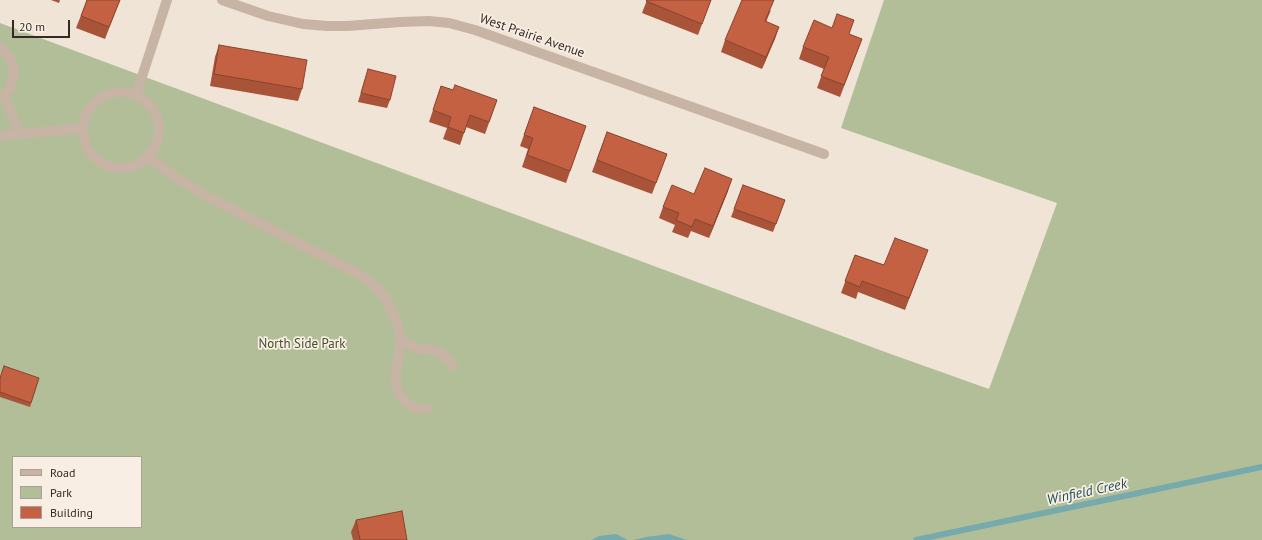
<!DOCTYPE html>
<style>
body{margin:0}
#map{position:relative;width:1262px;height:540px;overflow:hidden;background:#f0e4d7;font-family:"PT Sans",sans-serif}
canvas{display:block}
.legend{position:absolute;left:12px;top:456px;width:130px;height:72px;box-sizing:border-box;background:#f8eee3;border:1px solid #a9a097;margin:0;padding:5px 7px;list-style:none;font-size:12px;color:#332a25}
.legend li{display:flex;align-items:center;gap:8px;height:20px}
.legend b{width:20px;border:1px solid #a9a097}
.scale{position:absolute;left:12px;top:20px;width:58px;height:18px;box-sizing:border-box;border:2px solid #332a25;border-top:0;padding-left:5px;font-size:12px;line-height:14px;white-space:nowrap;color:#332a25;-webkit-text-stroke:3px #f8eee3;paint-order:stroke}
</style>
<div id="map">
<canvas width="1262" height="540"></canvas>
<ul class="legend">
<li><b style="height:5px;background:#c7b4a4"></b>Road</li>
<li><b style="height:11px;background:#b2be98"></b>Park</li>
<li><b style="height:11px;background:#c46142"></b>Building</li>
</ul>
<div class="scale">20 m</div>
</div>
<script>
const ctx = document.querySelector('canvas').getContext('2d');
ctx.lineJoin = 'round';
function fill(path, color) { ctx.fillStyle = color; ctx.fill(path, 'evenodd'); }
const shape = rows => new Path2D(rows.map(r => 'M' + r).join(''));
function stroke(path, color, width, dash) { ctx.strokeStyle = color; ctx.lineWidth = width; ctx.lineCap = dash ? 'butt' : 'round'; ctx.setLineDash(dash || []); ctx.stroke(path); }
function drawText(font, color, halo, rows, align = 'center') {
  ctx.font = font + ' "PT Sans",sans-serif'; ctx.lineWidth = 3.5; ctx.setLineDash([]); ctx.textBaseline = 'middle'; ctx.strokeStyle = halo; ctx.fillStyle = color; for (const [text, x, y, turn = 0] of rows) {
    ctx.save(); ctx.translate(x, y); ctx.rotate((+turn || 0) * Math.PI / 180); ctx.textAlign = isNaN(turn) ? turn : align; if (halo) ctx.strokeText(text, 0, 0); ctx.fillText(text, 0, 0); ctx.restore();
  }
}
const green = shape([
 [884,0,1262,0,1262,540,0,540,0,23,888,353,989,389,1057,203,841,128],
 [13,457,141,457,141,527,13,527]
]);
const water = shape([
 [616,534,628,540,591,540,599,536],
 [669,534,687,540,633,540,646,537]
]);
const stream = shape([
 [916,540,1262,467]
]);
const minor = shape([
 [222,0,268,16,303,24,327,26,347,26,400,22,429,21,449,23,475,30,824,154],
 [0,47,4,50,10,58,14,68,13,78,10,88,4,96,0,97],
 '83 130a38 38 0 1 1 76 0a38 38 0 1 1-76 0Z',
 [136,95,167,0],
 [4,96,20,134],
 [0,136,82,128],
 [147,156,178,179,210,198,353,271,371,282,384,296,397,323,401,340],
 [427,409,417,408,408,404,401,397,396,388,396,373,401,340,419,349,429,349,439,352,447,358,453,366]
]);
const wall = shape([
 [51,0,60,0,59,3],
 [87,0,120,0,105,39,76,28],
 [647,0,711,0,698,35,642,13],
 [771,10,766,22,779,27,762,69,721,52,725,40],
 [849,34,862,39,840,97,817,88,824,69,799,59,803,47],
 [219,45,302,89,298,101,210,86,215,57],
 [368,69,390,100,387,108,358,102],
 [441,86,453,90,497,100,485,134,466,127,460,145,443,139,447,128,429,122],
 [534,107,586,126,566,183,522,167,528,149,520,146],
 [607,132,667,154,652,194,592,172],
 [743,185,785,200,773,232,731,217],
 [728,191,709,238,691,231,688,238,672,232,675,225,659,218,663,207,694,194],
 [928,250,905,310,858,292,856,299,841,293,855,255,884,265],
 [0,377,39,378,30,407,0,397],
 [356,520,407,540,353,540,351,532]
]);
const shadedWall = shape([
 [779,27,775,39,762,69,766,57],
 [732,179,728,191,709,238,713,226]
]);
const building = shape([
 [87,0,120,0,109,27,81,16,87,0],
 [647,0,711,0,702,24,646,1,647,0],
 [742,0,774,0,765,21,779,27,766,57,725,40,742,0],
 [837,14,854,20,849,34,862,39,844,85,821,76,829,57,803,47,814,20,832,28,837,14],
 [219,45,307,60,302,89,214,74,219,45],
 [368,69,396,76,390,100,361,93,368,69],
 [455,85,497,100,489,122,470,115,464,133,448,127,451,117,433,110,441,86,453,90,455,85],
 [534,107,586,126,570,171,527,155,533,138,524,135,534,107],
 [607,132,667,154,656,183,597,160,607,132],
 [705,168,732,179,713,226,695,219,692,227,676,220,679,213,663,207,672,185,694,194,705,168],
 [743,185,785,200,776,224,734,209,743,185],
 [895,238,928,250,909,298,862,281,860,287,845,281,855,255,884,265,895,238],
 [4,366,39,378,31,403,0,392,0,378,4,366],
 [402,511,407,540,360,540,356,520,402,511]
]);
const streetNames = [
 ["West Prairie Avenue",532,36,19]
];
const parkNames = [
 ["North Side Park",302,344]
];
const waterNames = [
 ["Winfield Creek",1087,492,-12]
];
fill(green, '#b2be98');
fill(water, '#77aaac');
stroke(stream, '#77aaac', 6);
stroke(minor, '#c7b4a4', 10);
fill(wall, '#a95339');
fill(shadedWall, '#89442e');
fill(building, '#c46142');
stroke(building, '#89442e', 1);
drawText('13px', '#332a25', '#f8eee3', streetNames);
drawText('13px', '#42512a', '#f8eee3', parkNames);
drawText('italic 14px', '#1c5053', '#f8eee3', waterNames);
</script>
